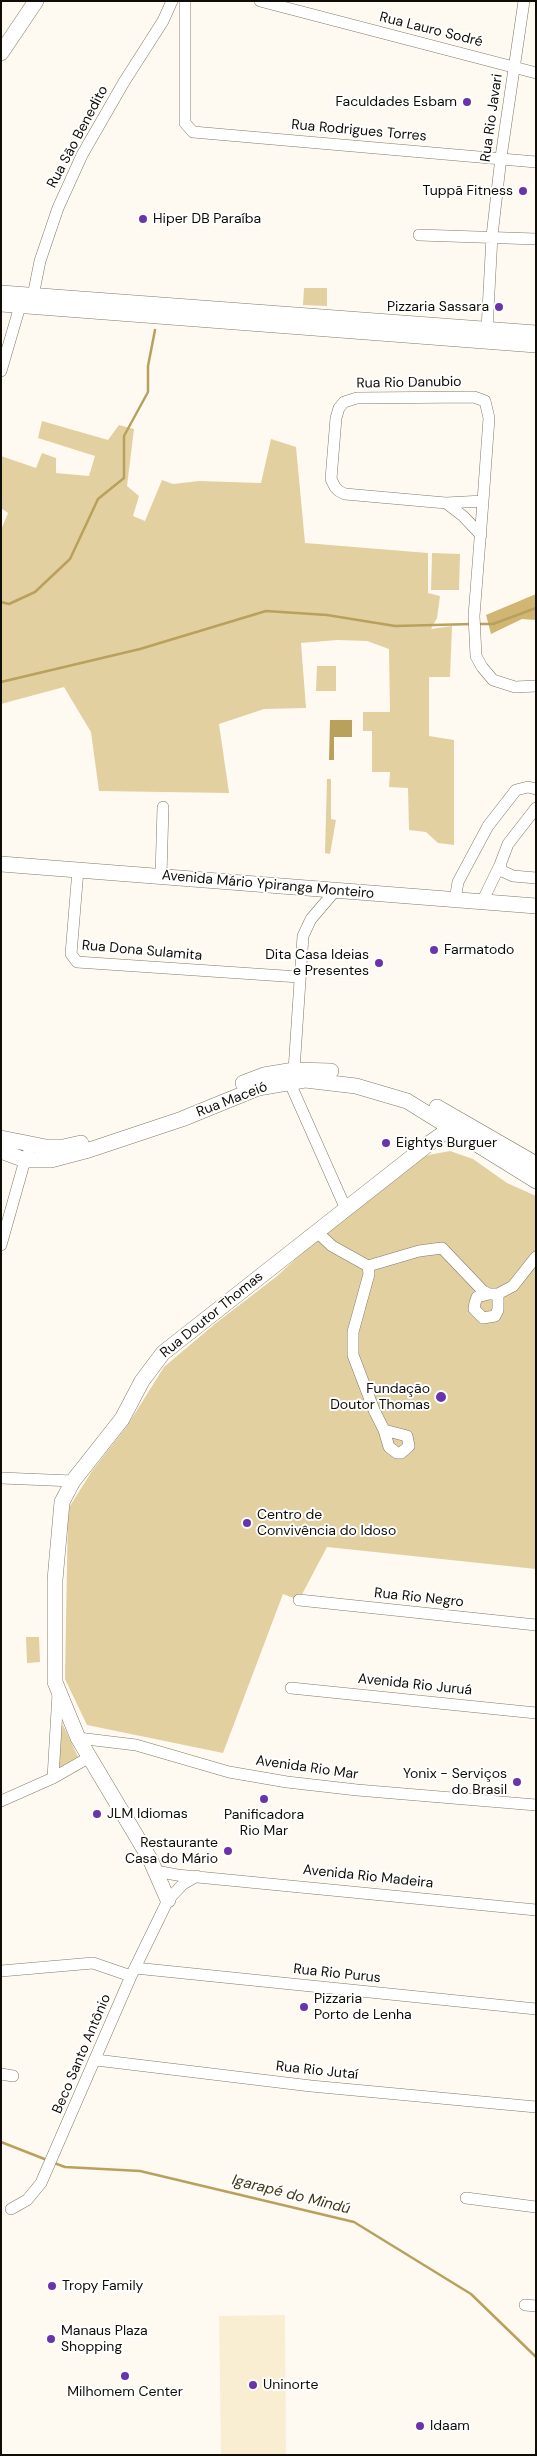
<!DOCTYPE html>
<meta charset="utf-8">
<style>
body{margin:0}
#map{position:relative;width:537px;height:2456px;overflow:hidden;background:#fefaf2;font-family:"DM Sans",sans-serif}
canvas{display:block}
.frame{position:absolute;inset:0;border:2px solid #0f0d06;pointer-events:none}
</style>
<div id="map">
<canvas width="537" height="2456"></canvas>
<div class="frame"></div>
</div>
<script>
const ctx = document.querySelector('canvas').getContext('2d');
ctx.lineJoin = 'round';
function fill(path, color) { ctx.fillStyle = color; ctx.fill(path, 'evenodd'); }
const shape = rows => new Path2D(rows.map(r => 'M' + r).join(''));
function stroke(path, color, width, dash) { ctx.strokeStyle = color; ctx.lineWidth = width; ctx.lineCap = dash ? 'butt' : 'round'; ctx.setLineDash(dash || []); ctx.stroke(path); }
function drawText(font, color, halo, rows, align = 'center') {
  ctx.font = font + ' "DM Sans",sans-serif'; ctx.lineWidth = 4; ctx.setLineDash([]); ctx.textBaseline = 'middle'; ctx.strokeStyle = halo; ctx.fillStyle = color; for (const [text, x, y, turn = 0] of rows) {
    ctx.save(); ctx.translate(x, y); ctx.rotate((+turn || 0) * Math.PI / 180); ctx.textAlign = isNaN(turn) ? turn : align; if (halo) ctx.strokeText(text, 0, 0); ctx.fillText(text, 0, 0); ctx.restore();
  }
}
const built = shape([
 [285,2315,286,2455,221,2455,219,2316]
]);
const green = shape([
 [304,288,327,288,327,306,303,305],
 [42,421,108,440,119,425,134,429,127,486,139,496,133,516,145,521,162,480,173,484,199,481,261,483,271,439,296,447,305,543,428,553,428,593,440,596,437,618,431,629,452,626,450,677,429,677,429,736,454,740,454,845,438,843,426,832,409,830,408,788,389,787,390,772,372,772,372,731,363,731,363,712,390,712,389,649,367,641,337,640,301,643,306,708,264,709,219,724,229,793,99,791,91,732,64,687,1,704,1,530,8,513,1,508,1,456,36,468,42,453,56,458,56,473,89,476,95,456,38,438],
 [432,553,460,554,459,590,431,590],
 [317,666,336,666,336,691,316,691],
 [327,779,331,779,331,819,336,820,330,854,325,853],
 [450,1151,473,1159,507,1183,536,1196,536,1569,327,1547,299,1600,283,1594,223,1753,87,1725,65,1679,68,1509,92,1471,127,1426,164,1367,216,1323,276,1277,327,1230,423,1156],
 [26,1637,39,1637,40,1662,27,1663],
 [63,1725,78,1757,58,1768,58,1727]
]);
const forest = shape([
 [536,594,536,620,522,619,491,634,486,615]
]);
const water = shape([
 [330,720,352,720,352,737,334,737,334,760,329,760]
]);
const stream = shape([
 [1,602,9,604,35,592,70,559,98,499,124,478,124,436,148,392,148,366,155,330],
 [478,624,493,624,536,608],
 [1,682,140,649,266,611,327,615,395,626,472,624],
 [1,2142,47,2160],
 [54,2163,65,2167,140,2171,354,2222,471,2294,536,2357]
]);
const street = shape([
 [185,1,185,123,193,132,536,162],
 [260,1,536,73],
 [419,235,536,239],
 [33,296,40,261,58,208,82,155,124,82,163,21,172,1],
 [487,329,492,236,501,157,524,1],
 [1,371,20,306],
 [483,501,446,503,345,494,339,491,335,487,331,479,336,418,339,408,344,402,357,398,474,397,485,401,489,418,483,501,474,616,476,656,482,667,493,680,515,687,536,686],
 [446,503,463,516,481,535],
 [536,808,508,844,500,865,502,871,513,876,536,878],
 [78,870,71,954,77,962,299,977],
 [161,876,163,807],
 [455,900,458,882,488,826,516,790,528,787,536,789],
 [482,902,500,865],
 [294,1070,303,936,311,919,335,891],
 [289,1081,345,1207],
 [316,1231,332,1246,368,1266,419,1251,442,1248,483,1291,489,1294,498,1294,513,1286,536,1257],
 [1,1245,25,1160,32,1145],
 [368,1266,369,1274,353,1332,353,1355,374,1410,384,1430,389,1447,397,1453,401,1453,409,1446,407,1436,384,1430],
 [489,1294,477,1297,475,1303,474,1309,483,1318,495,1316,498,1310,498,1294],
 [1,1478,73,1481],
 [299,1600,536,1625],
 [291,1688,536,1713],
 [78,1738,136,1745,229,1772,287,1782,357,1790,536,1805],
 [53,1778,58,1693],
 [1,1801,53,1778,88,1758],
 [156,1871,177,1875,536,1910],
 [135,1968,536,2009],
 [1,1971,93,1963,131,1976],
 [96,2060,311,2086,536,2107],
 [1,2074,13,2076],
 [466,2198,536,2207],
 [11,2209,27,2200,41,2183,131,1976,168,1900,183,1884,197,1876],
 [525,2305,536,2306]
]);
const secondary = shape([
 [1,53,36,1],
 [1,293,536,333],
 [1,304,536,345],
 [1,864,536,906],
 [243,1083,264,1075,294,1070,331,1071],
 [437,1107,536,1164],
 [1,1138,46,1147,63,1147,81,1143],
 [1,1151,25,1160,51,1160,89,1150,182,1119,258,1088,305,1080,356,1086,407,1101,536,1181],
 [168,1900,150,1859,78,1738,55,1682,55,1580,62,1502,73,1481,122,1419,142,1381,163,1353,431,1142,445,1132,471,1127]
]);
const markers = [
 [467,102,5,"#6934ab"],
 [523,191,5,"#6934ab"],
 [143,219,5,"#6934ab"],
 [499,307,5,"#6934ab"],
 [434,950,5,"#6934ab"],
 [379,963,5,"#6934ab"],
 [386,1143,5,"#6934ab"],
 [441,1397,6,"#6934ab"],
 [247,1523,5,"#6934ab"],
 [517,1782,5,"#6934ab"],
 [264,1799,5,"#6934ab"],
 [97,1814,5,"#6934ab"],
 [228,1851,5,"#6934ab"],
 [304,2007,5,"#6934ab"],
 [52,2286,5,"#6934ab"],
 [51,2339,5,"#6934ab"],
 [125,2376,5,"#6934ab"],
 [253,2385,5,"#6934ab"],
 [420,2426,5,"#6934ab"]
];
const streetNames = [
 ["Rua Lauro Sodré",431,30,14],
 ["Rua Rio Javari",492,118,-82],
 ["Rua Rodrigues Torres",359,131,5],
 ["Rua São Benedito",78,137,-62],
 ["Rua Rio Danubio",409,383,-1],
 ["Avenida Mário Ypiranga Monteiro",268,885,5],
 ["Rua Dona Sulamita",142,951,5],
 ["Rua Maceió",232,1100,-21],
 ["Rua Doutor Thomas",212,1315,-39],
 ["Rua Rio Negro",419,1598,6],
 ["Avenida Rio Juruá",415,1685,6],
 ["Avenida Rio Mar",307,1768,8],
 ["Avenida Rio Madeira",368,1877,6],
 ["Rua Rio Purus",337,1974,6],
 ["Beco Santo Antônio",82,2054,-67],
 ["Rua Rio Jutaí",317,2071,6]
];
const poiNames = [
 ["Faculdades Esbam",457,102,"right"],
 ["Tuppã Fitness",513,191,"right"],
 ["Hiper DB Paraíba",153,219],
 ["Pizzaria Sassara",489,307,"right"],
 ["Farmatodo",444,950],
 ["Dita Casa Ideias",369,955,"right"],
 ["e Presentes",369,971,"right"],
 ["Eightys Burguer",396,1143],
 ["Fundação",430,1389,"right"],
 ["Doutor Thomas",430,1405,"right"],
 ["Centro de",257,1515],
 ["Convivência do Idoso",257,1531],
 ["Yonix - Serviços",507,1774,"right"],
 ["do Brasil",507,1790,"right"],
 ["JLM Idiomas",107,1814],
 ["Panificadora",264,1815,"center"],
 ["Rio Mar",264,1831,"center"],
 ["Restaurante",218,1843,"right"],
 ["Casa do Mário",218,1859,"right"],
 ["Pizzaria",314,1999],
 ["Porto de Lenha",314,2015],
 ["Tropy Family",62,2286],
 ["Manaus Plaza",61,2331],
 ["Shopping",61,2347],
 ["Uninorte",263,2385],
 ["Milhomem Center",125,2392,"center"],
 ["Idaam",430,2426]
];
const waterNames = [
 ["Igarapé do Mindú",291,2195,14]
];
fill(built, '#f9eed2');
fill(green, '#e2d0a1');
fill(forest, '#d0b672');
fill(water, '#b9a05c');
stroke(stream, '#b9a05c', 2.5);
stroke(street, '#817a67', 12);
stroke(secondary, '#817a67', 16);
stroke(street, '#fff', 11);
stroke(secondary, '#fff', 15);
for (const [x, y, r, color] of markers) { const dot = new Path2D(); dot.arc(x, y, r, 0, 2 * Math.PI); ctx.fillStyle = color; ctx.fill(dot); stroke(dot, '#fff', 2); }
drawText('14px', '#0f0d06', '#fff', streetNames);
drawText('14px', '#0f0d06', '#fff', poiNames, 'left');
drawText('italic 15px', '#44381a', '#fff', waterNames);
</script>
